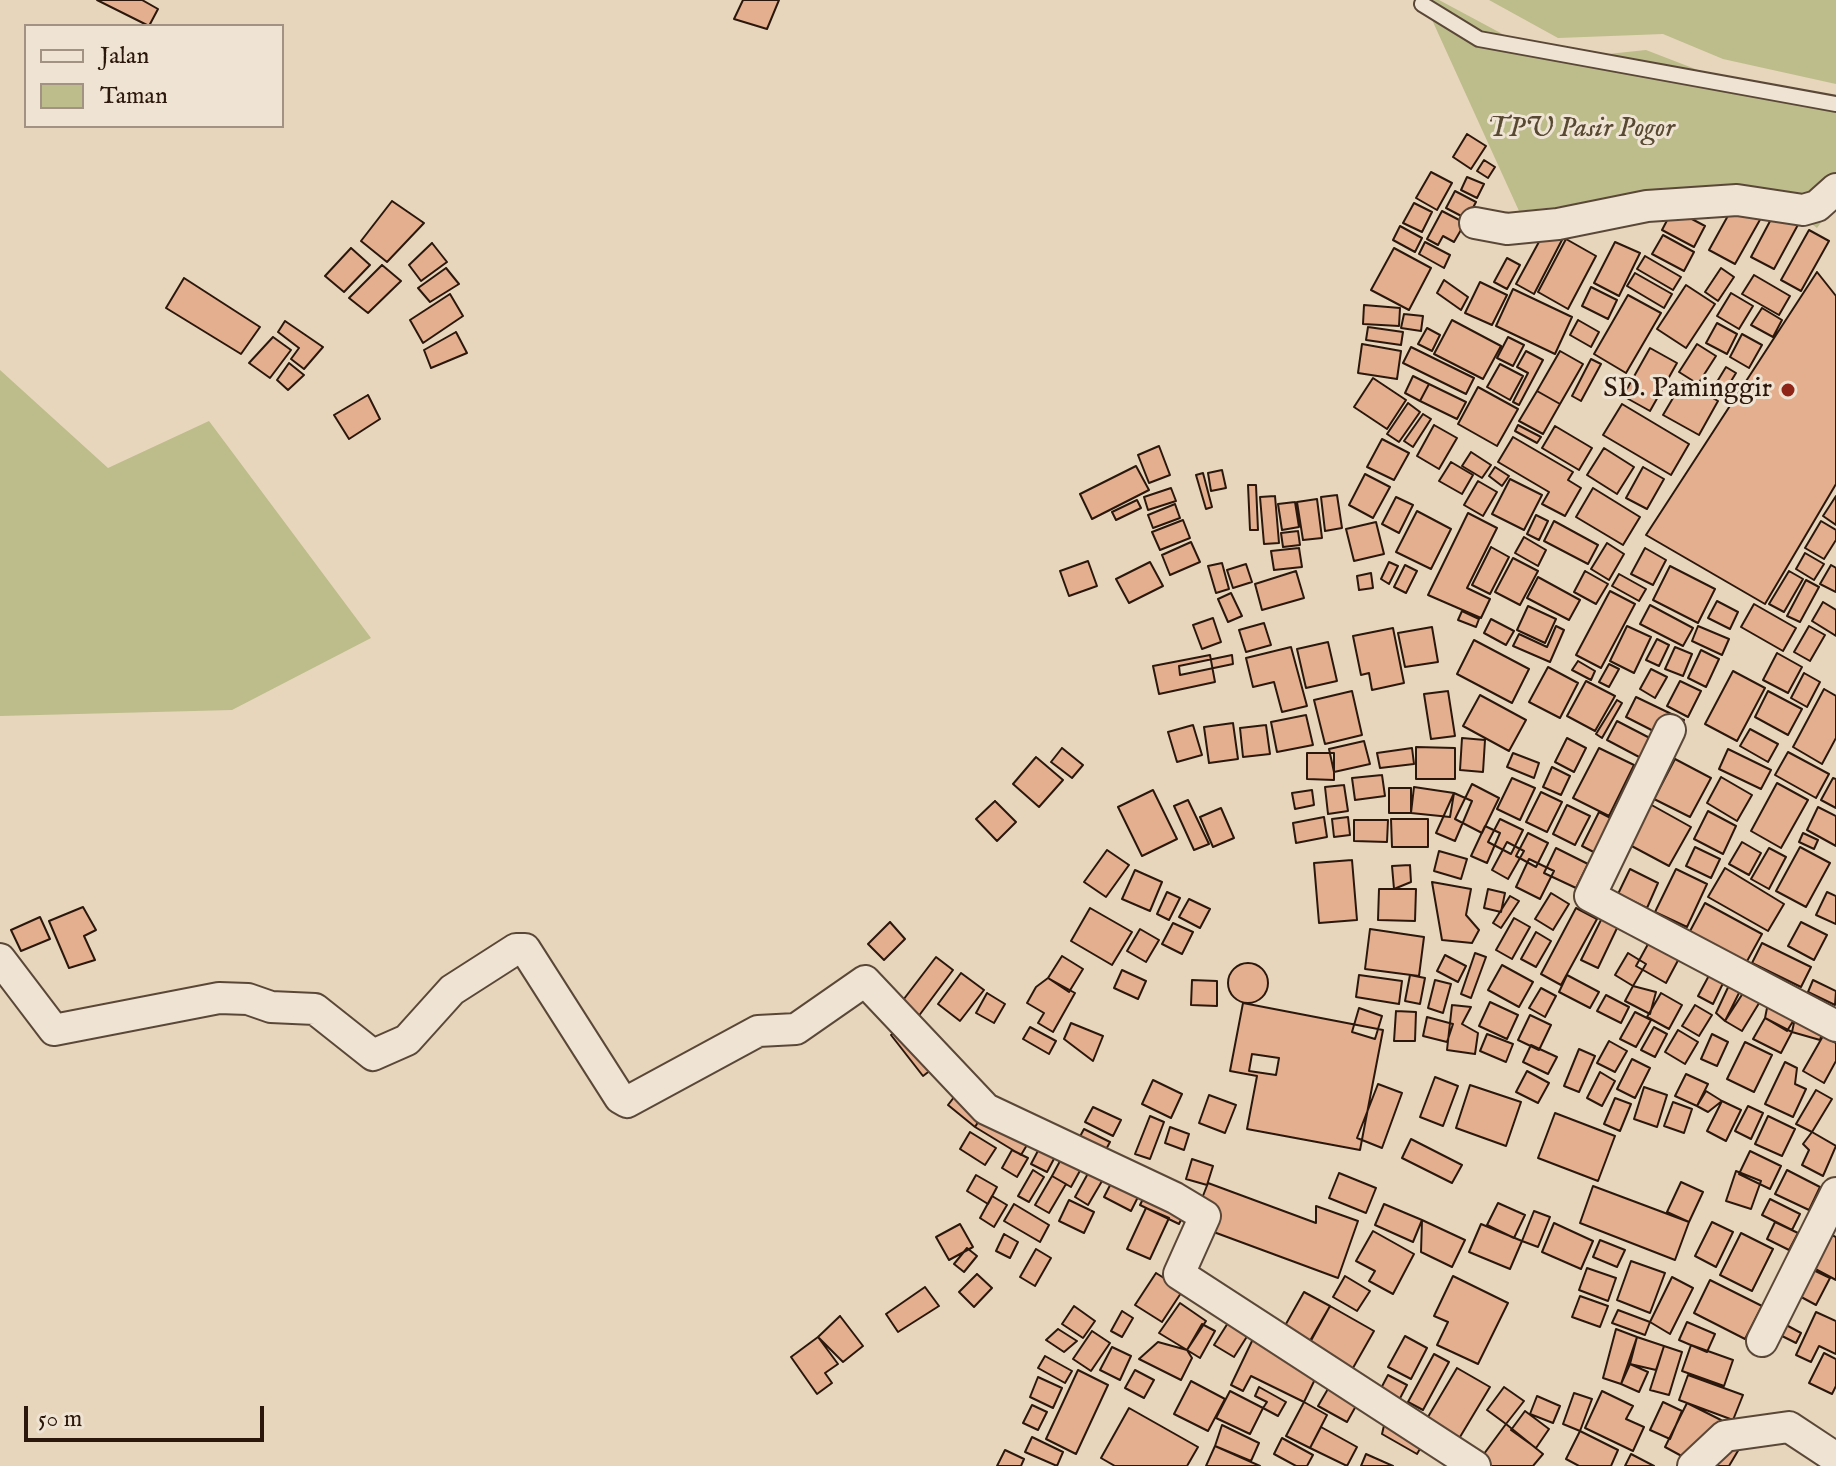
<!DOCTYPE html>
<style>
body{margin:0}
#map{position:relative;width:1836px;height:1466px;overflow:hidden;background:#e7d6bc;font-family:"IM FELL English",serif}
canvas{display:block}
.legend{position:absolute;left:24px;top:24px;width:260px;height:104px;box-sizing:border-box;background:#efe4d3;border:2px solid #a19283;margin:0;padding:10px 14px;list-style:none;font-size:24px;color:#2c170c}
.legend li{display:flex;align-items:center;gap:16px;height:40px}
.legend b{width:40px;border:2px solid #a19283}
.scale{position:absolute;left:24px;top:1406px;width:240px;height:36px;box-sizing:border-box;border:4px solid #2c170c;border-top:0;padding-left:10px;font-size:24px;line-height:28px;white-space:nowrap;color:#2c170c;-webkit-text-stroke:6px #efe4d3;paint-order:stroke}
</style>
<div id="map">
<canvas width="1836" height="1466"></canvas>
<ul class="legend">
<li><b style="height:10px;background:#efe4d3"></b>Jalan</li>
<li><b style="height:22px;background:#bdbc8b"></b>Taman</li>
</ul>
<div class="scale">50 m</div>
</div>
<script>
const ctx = document.querySelector('canvas').getContext('2d');
ctx.lineJoin = 'round';
function fill(path, color) { ctx.fillStyle = color; ctx.fill(path, 'evenodd'); }
const shape = rows => new Path2D(rows.map(r => 'M' + r).join(''));
function stroke(path, color, width, dash) { ctx.strokeStyle = color; ctx.lineWidth = width; ctx.lineCap = dash ? 'butt' : 'round'; ctx.setLineDash(dash || []); ctx.stroke(path); }
function drawText(font, color, halo, rows, align = 'center') {
  ctx.font = font + ' "IM FELL English",serif'; ctx.lineWidth = 6; ctx.setLineDash([]); ctx.textBaseline = 'middle'; ctx.strokeStyle = halo; ctx.fillStyle = color; for (const [text, x, y, turn = 0] of rows) {
    ctx.save(); ctx.translate(x, y); ctx.rotate((+turn || 0) * Math.PI / 180); ctx.textAlign = isNaN(turn) ? turn : align; if (halo) ctx.strokeText(text, 0, 0); ctx.fillText(text, 0, 0); ctx.restore();
  }
}
const green = shape([
 [1423,0,1439,0,1551,60,1646,50,1703,72,1836,100,1836,202,1817,228,1779,199,1656,196,1519,211],
 [1489,0,1836,0,1836,84,1723,59,1663,34,1558,38],
 [0,370,108,468,209,421,371,638,232,710,0,716]
]);
const building = shape([
 [97,0,142,0,158,9,149,26,97,0],
 [743,0,779,0,767,29,734,19,743,0],
 [1467,134,1486,146,1471,169,1453,157,1467,134],
 [1484,160,1495,167,1488,178,1477,171,1484,160],
 [1431,172,1452,183,1437,210,1416,198,1431,172],
 [1467,177,1484,184,1477,198,1461,190,1467,177],
 [1455,191,1476,202,1467,219,1446,208,1455,191],
 [392,201,424,223,387,262,361,241,392,201],
 [1414,203,1432,212,1422,232,1403,223,1414,203],
 [1735,203,1761,218,1735,264,1709,250,1735,203],
 [1777,208,1800,221,1774,269,1751,257,1777,208],
 [1673,209,1705,226,1694,247,1662,230,1673,209],
 [1442,211,1465,223,1454,242,1443,236,1438,245,1427,239,1442,211],
 [1400,226,1422,238,1415,252,1393,240,1400,226],
 [1546,229,1563,238,1534,294,1516,284,1546,229],
 [1809,230,1829,241,1801,291,1781,280,1809,230],
 [1663,235,1694,252,1684,271,1652,254,1663,235],
 [1566,239,1596,256,1568,309,1538,292,1566,239],
 [1425,242,1450,255,1444,268,1419,254,1425,242],
 [1615,242,1640,253,1619,296,1594,283,1615,242],
 [432,243,447,262,421,281,409,265,432,243],
 [351,248,370,265,344,292,325,276,351,248],
 [1394,248,1431,268,1409,310,1371,290,1394,248],
 [1645,256,1681,277,1673,290,1637,269,1645,256],
 [1507,258,1520,265,1507,289,1494,282,1507,258],
 [382,265,401,281,368,313,349,298,382,265],
 [446,268,459,284,430,302,418,288,446,268],
 [1721,268,1734,277,1718,301,1705,292,1721,268],
 [1817,272,1836,296,1836,484,1765,604,1646,535,1817,272],
 [1635,273,1672,294,1664,308,1627,286,1635,273],
 [1754,275,1790,296,1779,315,1742,294,1754,275],
 [184,278,260,327,241,354,166,308,184,278],
 [1444,280,1468,297,1461,310,1437,293,1444,280],
 [1480,282,1507,295,1492,325,1465,313,1480,282],
 [1686,285,1715,304,1686,348,1657,329,1686,285],
 [1591,287,1617,300,1608,319,1582,306,1591,287],
 [1513,289,1572,317,1555,354,1496,326,1513,289],
 [1731,293,1753,306,1739,329,1717,316,1731,293],
 [450,294,463,316,423,343,410,320,450,294],
 [1628,295,1661,313,1626,373,1594,354,1628,295],
 [1364,305,1400,308,1399,326,1363,324,1364,305],
 [1762,308,1782,320,1773,337,1751,325,1762,308],
 [1404,314,1423,316,1421,331,1401,328,1404,314],
 [1452,320,1501,346,1483,379,1434,354,1452,320],
 [1578,320,1599,332,1591,347,1570,335,1578,320],
 [285,321,323,347,304,369,291,359,299,348,278,332,285,321],
 [1717,323,1737,334,1727,354,1706,343,1717,323],
 [1368,327,1403,332,1401,345,1366,340,1368,327],
 [1427,328,1440,335,1432,351,1418,344,1427,328],
 [456,332,467,353,431,368,424,350,456,332],
 [1742,334,1762,345,1749,368,1730,357,1742,334],
 [273,337,291,350,270,378,249,363,273,337],
 [1508,337,1524,345,1513,366,1497,358,1508,337],
 [1362,344,1401,351,1397,379,1358,373,1362,344],
 [1697,344,1716,356,1698,384,1679,372,1697,344],
 [1411,347,1474,378,1466,394,1403,363,1411,347],
 [1650,348,1677,363,1650,411,1623,396,1650,348],
 [1526,351,1543,360,1519,405,1513,402,1528,373,1517,367,1526,351],
 [1560,351,1583,364,1560,404,1537,391,1560,351],
 [1591,359,1601,364,1581,401,1572,396,1591,359],
 [289,363,304,375,288,390,277,380,289,363],
 [1500,364,1523,376,1510,400,1487,387,1500,364],
 [1726,367,1736,373,1722,396,1712,390,1726,367],
 [1413,376,1429,384,1420,401,1405,393,1413,376],
 [1373,378,1406,400,1387,429,1354,407,1373,378],
 [1683,381,1718,401,1699,435,1663,415,1683,381],
 [1429,384,1466,402,1457,419,1420,401,1429,384],
 [1478,387,1518,409,1497,446,1458,424,1478,387],
 [1537,391,1560,404,1543,434,1519,421,1537,391],
 [368,395,380,419,349,439,334,415,368,395],
 [1408,403,1420,412,1399,442,1387,434,1408,403],
 [1622,404,1689,444,1671,475,1603,435,1622,404],
 [1423,414,1431,419,1413,447,1404,441,1423,414],
 [1434,425,1457,438,1439,469,1417,456,1434,425],
 [1518,425,1541,437,1537,443,1515,431,1518,425],
 [1555,426,1592,448,1579,470,1542,448,1555,426],
 [1513,437,1573,472,1568,480,1581,488,1565,516,1542,504,1549,492,1498,462,1513,437],
 [1382,439,1409,453,1394,480,1367,467,1382,439],
 [1159,446,1170,475,1149,483,1138,455,1159,446],
 [1604,448,1634,467,1617,494,1587,475,1604,448],
 [1471,452,1491,465,1482,478,1462,466,1471,452],
 [1451,462,1473,475,1462,494,1439,481,1451,462],
 [1136,466,1149,490,1092,519,1080,494,1136,466],
 [1495,467,1509,476,1502,486,1489,476,1495,467],
 [1643,467,1664,479,1647,509,1626,498,1643,467],
 [1222,470,1226,488,1211,491,1208,473,1222,470],
 [1203,473,1212,507,1206,509,1196,475,1203,473],
 [1365,474,1390,487,1373,518,1349,505,1365,474],
 [1510,479,1542,495,1524,530,1492,514,1510,479],
 [1478,481,1497,492,1483,516,1464,505,1478,481],
 [1248,485,1256,485,1258,530,1250,530,1248,485],
 [1171,488,1176,501,1148,510,1144,497,1171,488],
 [1593,488,1640,517,1623,545,1576,517,1593,488],
 [1337,495,1342,528,1325,531,1321,497,1337,495],
 [1275,496,1279,543,1264,544,1260,497,1275,496],
 [1836,496,1836,525,1823,516,1836,496],
 [1396,497,1413,505,1399,533,1382,524,1396,497],
 [1317,499,1322,538,1303,540,1297,502,1317,499],
 [1137,500,1141,508,1116,520,1112,512,1137,500],
 [1295,502,1299,527,1282,530,1278,504,1295,502],
 [1175,504,1180,518,1153,528,1148,515,1175,504],
 [1417,511,1451,529,1431,569,1396,552,1417,511],
 [1468,513,1497,528,1467,588,1490,599,1481,618,1428,595,1468,513],
 [1536,515,1548,521,1539,540,1527,534,1536,515],
 [1183,520,1190,538,1160,550,1152,532,1183,520],
 [1554,521,1598,545,1588,564,1544,541,1554,521],
 [1821,521,1836,530,1836,540,1824,559,1805,548,1821,521],
 [1376,522,1384,554,1354,561,1346,529,1376,522],
 [1298,531,1300,545,1283,547,1281,533,1298,531],
 [1524,537,1546,550,1538,566,1515,553,1524,537],
 [1191,542,1200,562,1170,575,1162,555,1191,542],
 [1607,543,1624,554,1609,580,1591,569,1607,543],
 [1491,547,1509,557,1490,594,1472,585,1491,547],
 [1299,548,1302,567,1274,570,1271,551,1299,548],
 [1645,548,1666,560,1653,585,1631,574,1645,548],
 [1805,553,1824,564,1814,580,1796,569,1805,553],
 [1513,558,1538,571,1520,605,1495,592,1513,558],
 [1088,561,1097,586,1069,596,1060,571,1088,561],
 [1150,562,1163,586,1129,603,1116,579,1150,562],
 [1389,562,1398,566,1389,584,1381,579,1389,562],
 [1222,563,1229,589,1216,593,1208,566,1222,563],
 [1246,564,1252,582,1233,588,1227,570,1246,564],
 [1405,565,1417,571,1406,593,1394,587,1405,565],
 [1831,565,1836,568,1836,592,1820,584,1831,565],
 [1670,566,1715,589,1698,623,1653,600,1670,566],
 [1296,571,1304,598,1262,610,1255,584,1296,571],
 [1585,571,1608,584,1596,604,1574,592,1585,571],
 [1789,571,1803,579,1784,612,1769,604,1789,571],
 [1371,573,1373,588,1359,590,1357,576,1371,573],
 [1619,574,1646,589,1639,601,1612,586,1619,574],
 [1538,577,1580,600,1569,620,1527,598,1538,577],
 [1806,580,1819,587,1800,622,1787,616,1806,580],
 [1610,591,1635,604,1601,668,1576,655,1610,591],
 [1231,593,1242,616,1228,622,1218,599,1231,593],
 [1717,601,1738,612,1730,629,1708,618,1717,601],
 [1823,602,1836,610,1836,636,1812,621,1823,602],
 [1754,604,1796,628,1783,651,1741,627,1754,604],
 [1650,605,1693,628,1683,646,1640,624,1650,605],
 [1528,606,1556,619,1545,643,1517,630,1528,606],
 [1462,611,1479,619,1476,627,1458,620,1462,611],
 [1213,618,1221,642,1202,649,1193,625,1213,618],
 [1491,619,1514,631,1506,645,1484,633,1491,619],
 [1264,623,1271,645,1246,652,1239,630,1264,623],
 [1556,626,1564,630,1550,662,1513,646,1519,634,1547,647,1556,626],
 [1627,626,1651,637,1634,673,1610,661,1627,626],
 [1698,626,1729,639,1722,655,1692,641,1698,626],
 [1809,626,1825,635,1810,661,1794,652,1809,626],
 [1432,627,1438,662,1405,667,1398,633,1432,627],
 [1393,628,1404,683,1372,690,1369,673,1361,675,1353,636,1393,628],
 [1657,639,1669,645,1659,666,1646,660,1657,639],
 [1474,640,1529,669,1512,703,1457,674,1474,640],
 [1328,642,1337,681,1306,688,1297,649,1328,642],
 [1291,647,1307,706,1282,712,1274,682,1253,687,1246,658,1291,647],
 [1675,647,1692,654,1683,676,1665,669,1675,647],
 [1701,650,1719,659,1706,687,1688,678,1701,650],
 [1777,653,1802,667,1788,693,1763,680,1777,653],
 [1210,655,1215,682,1159,694,1153,666,1210,655],
 [1232,655,1233,664,1180,675,1179,666,1232,655],
 [1578,661,1595,671,1591,680,1572,670,1578,661],
 [1609,664,1619,669,1609,687,1599,682,1609,664],
 [1548,667,1578,683,1560,718,1529,702,1548,667],
 [1651,669,1667,677,1655,698,1640,689,1651,669],
 [1733,671,1765,688,1737,741,1705,724,1733,671],
 [1804,673,1820,682,1807,707,1791,698,1804,673],
 [1586,681,1615,696,1595,731,1567,716,1586,681],
 [1680,681,1701,691,1688,717,1667,706,1680,681],
 [1824,689,1836,696,1836,738,1822,764,1793,747,1824,689],
 [1352,691,1362,735,1325,744,1314,700,1352,691],
 [1448,691,1455,736,1431,739,1424,694,1448,691],
 [1768,691,1802,709,1788,735,1755,717,1768,691],
 [1480,695,1526,720,1509,751,1463,726,1480,695],
 [1636,697,1684,720,1673,741,1626,717,1636,697],
 [1617,700,1622,703,1602,738,1596,734,1617,700],
 [1306,715,1313,745,1277,752,1271,722,1306,715],
 [1617,721,1669,748,1658,767,1607,740,1617,721],
 [1233,723,1238,759,1209,763,1204,727,1233,723],
 [1193,725,1202,755,1177,762,1168,732,1193,725],
 [1266,725,1270,754,1243,757,1240,728,1266,725],
 [1750,729,1778,744,1768,762,1740,746,1750,729],
 [1462,738,1485,740,1483,772,1460,770,1462,738],
 [1567,738,1586,748,1574,772,1555,762,1567,738],
 [1364,741,1370,764,1334,772,1329,749,1364,741],
 [1416,747,1455,748,1455,779,1416,779,1416,747],
 [1062,748,1083,765,1072,778,1051,762,1062,748],
 [1412,748,1414,764,1380,768,1377,753,1412,748],
 [1599,748,1634,765,1609,816,1573,798,1599,748],
 [1728,749,1771,770,1761,789,1719,769,1728,749],
 [1788,752,1829,774,1816,798,1775,775,1788,752],
 [1307,753,1334,753,1334,780,1307,779,1307,753],
 [1513,753,1539,763,1534,778,1507,767,1513,753],
 [1036,757,1063,780,1039,807,1013,784,1036,757],
 [1675,759,1711,778,1690,817,1654,799,1675,759],
 [1552,767,1570,776,1561,795,1543,787,1552,767],
 [1382,775,1385,796,1355,800,1352,778,1382,775],
 [1721,777,1752,795,1737,821,1707,803,1721,777],
 [1512,778,1535,788,1520,820,1497,809,1512,778],
 [1833,778,1836,779,1836,808,1821,800,1833,778],
 [1777,783,1808,800,1781,848,1751,831,1777,783],
 [1472,784,1499,798,1482,833,1455,819,1472,784],
 [1344,785,1348,811,1328,814,1325,787,1344,785],
 [1414,787,1454,793,1450,817,1411,813,1414,787],
 [1389,788,1411,788,1411,813,1389,813,1389,788],
 [1153,790,1177,839,1142,856,1118,807,1153,790],
 [1312,790,1314,805,1295,809,1292,793,1312,790],
 [1541,792,1562,802,1547,832,1526,822,1541,792],
 [1454,793,1472,801,1455,841,1436,833,1454,793],
 [1188,800,1209,844,1194,850,1174,806,1188,800],
 [995,801,1016,822,997,841,976,819,995,801],
 [1648,803,1691,827,1669,866,1626,843,1648,803],
 [1567,805,1590,816,1575,845,1553,834,1567,805],
 [1818,807,1836,816,1836,846,1807,830,1818,807],
 [1221,808,1234,838,1213,847,1200,817,1221,808],
 [1708,811,1736,826,1723,854,1694,839,1708,811],
 [1599,812,1624,825,1607,859,1582,846,1599,812],
 [1324,817,1327,837,1296,843,1293,823,1324,817],
 [1348,817,1350,835,1334,837,1332,819,1348,817],
 [1391,819,1428,819,1428,847,1392,847,1391,819],
 [1500,819,1523,830,1511,854,1488,842,1500,819],
 [1354,820,1388,820,1387,842,1354,841,1354,820],
 [1485,826,1500,833,1487,863,1471,856,1485,826],
 [1528,833,1548,843,1536,867,1516,856,1528,833],
 [1803,833,1818,840,1814,849,1799,842,1803,833],
 [1507,842,1524,851,1508,879,1492,870,1507,842],
 [1742,842,1761,853,1749,875,1729,864,1742,842],
 [1695,847,1720,859,1711,878,1686,866,1695,847],
 [1800,847,1830,863,1806,907,1776,891,1800,847],
 [1556,848,1588,864,1576,888,1544,873,1556,848],
 [1769,848,1786,857,1769,889,1751,879,1769,848],
 [1107,850,1129,865,1106,897,1084,882,1107,850],
 [1439,851,1467,859,1461,879,1434,871,1439,851],
 [1529,859,1554,871,1540,899,1516,887,1529,859],
 [1352,860,1357,920,1319,923,1314,863,1352,860],
 [1410,865,1411,882,1394,889,1392,866,1410,865],
 [1725,868,1784,904,1768,931,1708,897,1725,868],
 [1630,869,1658,883,1647,908,1618,894,1630,869],
 [1676,869,1707,884,1687,927,1655,912,1676,869],
 [1135,870,1162,882,1150,911,1122,899,1135,870],
 [1432,882,1471,889,1466,915,1479,930,1472,943,1442,940,1432,882],
 [1379,889,1416,889,1415,921,1378,920,1379,889],
 [1488,889,1505,893,1501,912,1484,908,1488,889],
 [1167,892,1180,898,1169,920,1157,914,1167,892],
 [1827,892,1836,896,1836,924,1816,915,1827,892],
 [1551,893,1569,904,1553,930,1535,919,1551,893],
 [1510,896,1519,901,1501,928,1493,923,1510,896],
 [1189,899,1210,909,1200,928,1179,917,1189,899],
 [1705,903,1762,934,1746,963,1689,933,1705,903],
 [83,907,96,930,84,936,95,960,69,968,49,921,83,907],
 [1090,908,1132,932,1112,965,1071,941,1090,908],
 [1576,908,1597,919,1561,985,1541,974,1576,908],
 [40,917,50,939,21,951,11,930,40,917],
 [1514,918,1530,927,1512,959,1496,950,1514,918],
 [1602,918,1618,926,1598,968,1581,960,1602,918],
 [890,922,905,939,884,960,868,944,890,922],
 [1801,922,1827,935,1814,960,1788,946,1801,922],
 [1173,923,1193,932,1182,954,1162,944,1173,923],
 [1140,929,1159,940,1146,962,1127,951,1140,929],
 [1370,929,1424,937,1419,976,1365,969,1370,929],
 [1536,932,1551,941,1536,967,1521,959,1536,932],
 [1653,935,1683,951,1666,983,1636,966,1653,935],
 [1762,943,1811,967,1801,987,1752,963,1762,943],
 [1475,953,1486,957,1471,998,1461,994,1475,953],
 [1628,953,1646,964,1633,986,1615,975,1628,953],
 [1445,955,1466,966,1458,982,1437,971,1445,955],
 [1062,956,1083,969,1069,992,1048,978,1062,956],
 [936,957,953,970,915,1021,897,1008,936,957],
 '1228 983a20 20 0 1 1 40 0a20 20 0 1 1-40 0Z',
 [1502,965,1533,982,1519,1007,1488,990,1502,965],
 [1713,968,1727,975,1713,1004,1698,996,1713,968],
 [1122,970,1146,981,1138,999,1114,988,1122,970],
 [961,973,984,990,960,1021,938,1004,961,973],
 [1359,975,1402,981,1399,1004,1356,997,1359,975],
 [1410,975,1425,978,1420,1004,1405,1001,1410,975],
 [1567,975,1599,992,1590,1008,1559,992,1567,975],
 [1048,978,1075,993,1053,1032,1038,1023,1044,1013,1027,1003,1036,987,1048,978],
 [1192,980,1217,981,1217,1006,1191,1005,1192,980],
 [1435,980,1451,984,1443,1013,1428,1008,1435,980],
 [1813,980,1836,991,1835,1005,1808,992,1813,980],
 [1731,981,1742,987,1725,1021,1716,1013,1731,981],
 [1633,986,1656,992,1650,1014,1625,1001,1633,986],
 [1541,988,1556,996,1545,1017,1529,1008,1541,988],
 [1745,990,1761,1000,1742,1031,1725,1021,1745,990],
 [987,993,1005,1004,994,1023,976,1013,987,993],
 [1661,993,1682,1005,1669,1029,1647,1017,1661,993],
 [1606,995,1629,1007,1621,1023,1597,1011,1606,995],
 [1490,1002,1518,1015,1507,1039,1479,1026,1490,1002],
 [1243,1003,1383,1030,1360,1150,1247,1129,1257,1076,1230,1071,1243,1003],
 [1768,1003,1795,1018,1787,1031,1765,1018,1768,1003],
 [1452,1005,1471,1007,1462,1024,1478,1033,1475,1054,1447,1050,1452,1005],
 [1695,1005,1712,1015,1699,1036,1682,1026,1695,1005],
 [1359,1008,1382,1016,1375,1039,1352,1032,1359,1008],
 [1396,1011,1416,1012,1415,1041,1394,1041,1396,1011],
 [1635,1012,1651,1020,1636,1047,1620,1039,1635,1012],
 [1530,1015,1551,1025,1539,1050,1518,1040,1530,1015],
 [916,1016,948,1057,923,1076,891,1035,916,1016],
 [1427,1017,1453,1024,1447,1042,1423,1036,1427,1017],
 [1765,1018,1792,1032,1781,1053,1753,1039,1765,1018],
 [1795,1018,1826,1021,1820,1040,1792,1032,1795,1018],
 [1071,1023,1103,1036,1093,1061,1064,1039,1071,1023],
 [1030,1027,1056,1041,1049,1054,1023,1039,1030,1027],
 [1654,1027,1667,1034,1655,1057,1641,1050,1654,1027],
 [1678,1030,1698,1042,1685,1064,1665,1052,1678,1030],
 [1487,1034,1513,1044,1506,1062,1480,1051,1487,1034],
 [1712,1034,1728,1042,1717,1066,1701,1059,1712,1034],
 [1823,1036,1836,1043,1836,1061,1824,1083,1803,1071,1823,1036],
 [1609,1041,1627,1051,1615,1072,1597,1063,1609,1041],
 [1745,1042,1772,1055,1754,1092,1727,1079,1745,1042],
 [1531,1045,1557,1057,1548,1074,1523,1062,1531,1045],
 [1579,1049,1595,1056,1579,1092,1564,1086,1579,1049],
 [1252,1054,1279,1058,1276,1075,1249,1071,1252,1054],
 [1632,1059,1650,1068,1635,1098,1617,1089,1632,1059],
 [1785,1062,1797,1068,1795,1084,1806,1089,1793,1117,1765,1104,1785,1062],
 [1527,1071,1549,1083,1538,1103,1516,1092,1527,1071],
 [1600,1072,1615,1081,1602,1106,1587,1098,1600,1072],
 [1686,1074,1708,1084,1697,1106,1675,1096,1686,1074],
 [1435,1077,1458,1086,1443,1126,1420,1117,1435,1077],
 [1153,1080,1182,1094,1171,1118,1142,1104,1153,1080],
 [1378,1084,1402,1093,1382,1148,1357,1138,1378,1084],
 [1470,1085,1521,1102,1506,1146,1456,1128,1470,1085],
 [1644,1087,1667,1095,1657,1127,1634,1119,1644,1087],
 [961,1088,985,1111,975,1127,948,1105,961,1088],
 [1816,1090,1832,1099,1812,1132,1796,1124,1816,1090],
 [1706,1091,1722,1101,1708,1112,1697,1106,1706,1091],
 [1209,1095,1236,1105,1225,1133,1199,1123,1209,1095],
 [1615,1098,1631,1104,1620,1131,1604,1124,1615,1098],
 [1722,1101,1741,1110,1726,1141,1707,1131,1722,1101],
 [1673,1102,1692,1109,1684,1133,1664,1126,1673,1102],
 [1748,1106,1763,1113,1751,1139,1735,1131,1748,1106],
 [1093,1107,1121,1120,1113,1136,1085,1122,1093,1107],
 [985,1111,1030,1140,1021,1155,975,1127,985,1111],
 [1555,1113,1615,1136,1598,1181,1538,1158,1555,1113],
 [1150,1116,1164,1122,1150,1159,1135,1154,1150,1116],
 [1768,1116,1795,1129,1782,1156,1755,1144,1768,1116],
 [1170,1127,1189,1134,1184,1150,1165,1143,1170,1127],
 [1084,1129,1110,1142,1103,1155,1077,1142,1084,1129],
 [970,1132,996,1148,985,1165,960,1149,970,1132],
 [1812,1132,1836,1146,1823,1176,1802,1165,1809,1150,1803,1144,1812,1132],
 [1411,1139,1462,1165,1452,1183,1402,1158,1411,1139],
 [1040,1147,1056,1155,1047,1172,1031,1164,1040,1147],
 [1067,1148,1087,1158,1071,1187,1052,1176,1067,1148],
 [1012,1150,1028,1158,1017,1177,1002,1168,1012,1150],
 [1750,1151,1781,1166,1770,1189,1739,1174,1750,1151],
 [1192,1159,1213,1166,1207,1185,1186,1179,1192,1159],
 [1121,1164,1148,1177,1131,1211,1104,1197,1121,1164],
 [1091,1168,1105,1176,1088,1205,1075,1197,1091,1168],
 [1033,1170,1044,1177,1029,1202,1018,1196,1033,1170],
 [1787,1170,1820,1187,1809,1210,1775,1194,1787,1170],
 [1736,1171,1761,1181,1751,1209,1726,1201,1736,1171],
 [1339,1173,1376,1188,1366,1213,1329,1198,1339,1173],
 [976,1175,997,1187,988,1204,967,1191,976,1175],
 [1052,1176,1066,1184,1049,1213,1035,1205,1052,1176],
 [1154,1177,1192,1196,1179,1224,1140,1205,1154,1177],
 [1681,1182,1703,1192,1689,1222,1667,1212,1681,1182],
 [1208,1183,1316,1223,1316,1206,1358,1221,1338,1278,1192,1224,1208,1183],
 [1593,1186,1689,1222,1675,1260,1580,1223,1593,1186],
 [992,1196,1007,1205,994,1227,980,1218,992,1196],
 [1770,1199,1800,1214,1792,1230,1762,1215,1770,1199],
 [1069,1200,1094,1212,1084,1233,1059,1221,1069,1200],
 [1498,1203,1525,1215,1514,1238,1487,1225,1498,1203],
 [1014,1204,1049,1225,1040,1242,1004,1221,1014,1204],
 [1384,1204,1422,1220,1413,1242,1375,1225,1384,1204],
 [1146,1208,1169,1218,1150,1259,1127,1249,1146,1208],
 [1534,1211,1550,1217,1538,1247,1522,1241,1534,1211],
 [1422,1220,1465,1240,1452,1267,1421,1252,1422,1220],
 [1712,1222,1733,1232,1716,1267,1695,1256,1712,1222],
 [1775,1222,1798,1233,1789,1250,1767,1239,1775,1222],
 [1554,1223,1593,1241,1581,1269,1542,1252,1554,1223],
 [960,1224,973,1247,949,1260,936,1237,960,1224],
 [1481,1224,1522,1241,1510,1269,1469,1252,1481,1224],
 [1373,1231,1414,1254,1393,1294,1369,1281,1375,1271,1356,1261,1373,1231],
 [1824,1231,1836,1237,1836,1280,1806,1264,1824,1231],
 [1741,1233,1773,1249,1752,1291,1720,1275,1741,1233],
 [1004,1234,1018,1242,1010,1258,996,1251,1004,1234],
 [1600,1240,1625,1250,1617,1267,1593,1257,1600,1240],
 [967,1248,977,1256,964,1272,954,1264,967,1248],
 [1036,1249,1051,1258,1035,1286,1020,1277,1036,1249],
 [1631,1261,1665,1273,1650,1313,1617,1300,1631,1261],
 [1805,1266,1830,1278,1816,1305,1792,1292,1805,1266],
 [1587,1268,1616,1278,1608,1301,1579,1290,1587,1268],
 [1156,1273,1183,1290,1162,1322,1135,1305,1156,1273],
 [977,1274,992,1288,974,1307,959,1292,977,1274],
 [1345,1276,1370,1291,1357,1311,1333,1297,1345,1276],
 [1453,1276,1508,1303,1478,1364,1437,1345,1448,1322,1434,1316,1453,1276],
 [1672,1277,1693,1288,1670,1334,1650,1322,1672,1277],
 [1710,1280,1762,1306,1745,1339,1694,1313,1710,1280],
 [925,1287,939,1306,898,1332,886,1314,925,1287],
 [1304,1292,1330,1306,1307,1346,1282,1331,1304,1292],
 [1580,1296,1608,1306,1600,1327,1572,1317,1580,1296],
 [1180,1303,1206,1321,1187,1350,1159,1333,1180,1303],
 [1074,1306,1095,1321,1083,1338,1062,1324,1074,1306],
 [1330,1306,1374,1331,1345,1382,1302,1357,1330,1306],
 [1618,1310,1650,1322,1645,1335,1612,1323,1618,1310],
 [1122,1311,1133,1318,1122,1337,1111,1331,1122,1311],
 [1816,1312,1836,1321,1836,1354,1819,1346,1811,1362,1796,1355,1816,1312],
 [1233,1315,1253,1327,1234,1357,1214,1345,1233,1315],
 [840,1316,863,1346,843,1362,818,1337,840,1316],
 [1777,1320,1801,1333,1796,1343,1772,1331,1777,1320],
 [1687,1322,1715,1334,1707,1352,1679,1340,1687,1322],
 [1202,1324,1215,1331,1200,1358,1187,1350,1202,1324],
 [1058,1329,1077,1341,1064,1352,1046,1340,1058,1329],
 [1616,1329,1637,1337,1621,1384,1603,1378,1616,1329],
 [1092,1331,1110,1343,1091,1371,1073,1359,1092,1331],
 [1405,1336,1427,1348,1411,1379,1388,1367,1405,1336],
 [818,1337,838,1364,825,1373,832,1383,817,1394,791,1357,818,1337],
 [1637,1337,1664,1346,1656,1370,1630,1364,1637,1337],
 [1253,1339,1319,1371,1304,1402,1251,1376,1243,1391,1231,1385,1253,1339],
 [1158,1342,1187,1350,1192,1358,1181,1380,1139,1359,1158,1342],
 [1691,1345,1733,1360,1724,1386,1682,1371,1691,1345],
 [1664,1346,1682,1352,1669,1395,1650,1390,1664,1346],
 [1112,1347,1131,1356,1120,1380,1100,1370,1112,1347],
 [1824,1353,1836,1359,1836,1386,1832,1394,1809,1383,1824,1353],
 [1434,1354,1449,1362,1423,1410,1408,1402,1434,1354],
 [1045,1356,1072,1371,1065,1383,1038,1368,1045,1356],
 [1630,1364,1648,1372,1639,1392,1621,1384,1630,1364],
 [1457,1368,1490,1387,1457,1442,1425,1422,1457,1368],
 [1078,1370,1108,1385,1076,1454,1046,1439,1078,1370],
 [1135,1370,1154,1380,1144,1398,1125,1388,1135,1370],
 [1388,1375,1407,1385,1397,1404,1378,1394,1388,1375],
 [1688,1375,1743,1395,1733,1420,1679,1400,1688,1375],
 [1038,1377,1062,1388,1053,1408,1030,1397,1038,1377],
 [1191,1381,1225,1399,1208,1431,1174,1414,1191,1381],
 [1332,1382,1361,1397,1347,1422,1318,1406,1332,1382],
 [1259,1387,1286,1402,1278,1416,1263,1408,1267,1402,1255,1396,1259,1387],
 [1504,1387,1524,1401,1506,1424,1487,1410,1504,1387],
 [1230,1391,1263,1408,1250,1434,1216,1418,1230,1391],
 [1602,1391,1633,1406,1626,1419,1644,1427,1633,1451,1585,1428,1602,1391],
 [1574,1393,1592,1399,1580,1431,1563,1424,1574,1393],
 [1537,1396,1560,1406,1553,1423,1530,1414,1537,1396],
 [1304,1402,1327,1415,1310,1448,1286,1436,1304,1402],
 [1663,1402,1682,1411,1670,1439,1650,1430,1663,1402],
 [1687,1403,1721,1420,1709,1446,1689,1460,1665,1447,1687,1403],
 [1032,1405,1047,1412,1038,1430,1023,1423,1032,1405],
 [1129,1408,1198,1447,1187,1466,1115,1466,1101,1458,1129,1408],
 [1525,1411,1549,1429,1536,1448,1511,1430,1525,1411],
 [1387,1413,1427,1437,1417,1454,1382,1434,1387,1413],
 [1506,1424,1543,1454,1533,1466,1475,1466,1506,1424],
 [1222,1425,1259,1443,1251,1461,1215,1446,1222,1425],
 [1321,1427,1357,1447,1347,1466,1310,1448,1321,1427],
 [1580,1431,1618,1450,1611,1466,1579,1466,1566,1459,1580,1431],
 [1032,1437,1063,1452,1057,1466,1025,1452,1032,1437],
 [1282,1438,1313,1455,1307,1466,1296,1466,1274,1454,1282,1438],
 [1742,1444,1729,1466,1717,1466,1702,1457,1742,1444],
 [1215,1446,1260,1466,1206,1466,1215,1446],
 [1005,1450,1024,1459,1021,1466,997,1466,1005,1450],
 [1366,1454,1393,1466,1361,1466,1366,1454],
 [1631,1454,1654,1466,1625,1466,1631,1454]
]);
const lane = shape([
 [1422,4,1479,39,1836,104]
]);
const street = shape([
 [1475,223,1507,229,1558,224,1647,206,1737,200,1803,210,1817,206,1836,189],
 [1670,730,1590,896,1836,1026],
 [0,959,54,1030,219,998,248,999,271,1007,315,1009,373,1055,407,1040,452,990,516,949,525,949,620,1098,627,1102,758,1031,796,1029,865,981,986,1109,1175,1198,1205,1216,1179,1274,1475,1466],
 [1762,1341,1836,1193],
 [1693,1466,1725,1436,1789,1427,1836,1458]
]);
const markers = [
 [1788,390,8,"#8f2418"]
];
const parkNames = [
 ["TPU Pasir Pogor",1581,130]
];
const poiNames = [
 ["SD. Paminggir",1772,390]
];
fill(green, '#bdbc8b');
fill(building, '#e3af8f');
stroke(building, '#2c170c', 2);
stroke(lane, '#5b4738', 18);
stroke(street, '#5b4738', 34);
stroke(lane, '#efe4d3', 14);
stroke(street, '#efe4d3', 30);
for (const [x, y, r, color] of markers) { const dot = new Path2D(); dot.arc(x, y, r, 0, 2 * Math.PI); ctx.fillStyle = color; ctx.fill(dot); stroke(dot, '#efe4d3', 3); }
drawText('italic 28px', '#584932', '#efe4d3', parkNames);
drawText('28px', '#2c170c', '#efe4d3', poiNames, 'right');
</script>
